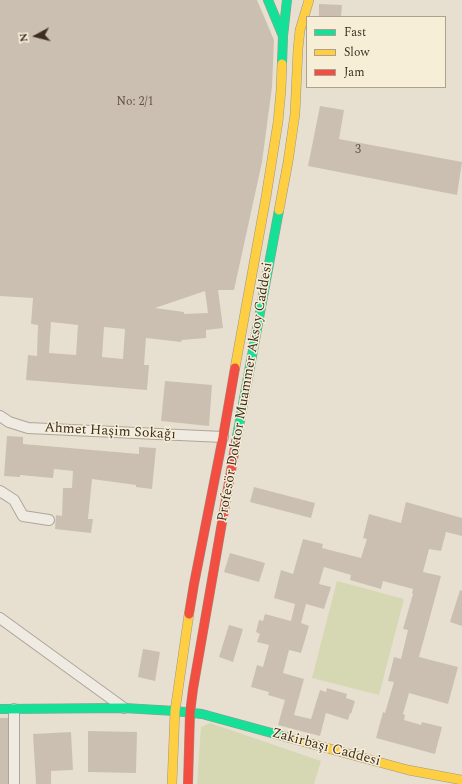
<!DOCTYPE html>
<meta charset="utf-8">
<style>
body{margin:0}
#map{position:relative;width:462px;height:784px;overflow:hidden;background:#e7e0d1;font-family:Spectral,serif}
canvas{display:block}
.legend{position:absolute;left:306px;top:16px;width:140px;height:72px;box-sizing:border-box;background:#f7eed8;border:1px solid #ada18e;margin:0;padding:5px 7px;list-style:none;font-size:12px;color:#3d2e20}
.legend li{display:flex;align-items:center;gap:8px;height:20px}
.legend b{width:20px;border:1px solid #ada18e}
.north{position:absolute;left:16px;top:16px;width:40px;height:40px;-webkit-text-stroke:3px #f7eed8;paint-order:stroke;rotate:263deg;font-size:11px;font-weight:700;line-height:16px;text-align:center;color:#3d2e20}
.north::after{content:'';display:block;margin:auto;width:14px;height:18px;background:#3d2e20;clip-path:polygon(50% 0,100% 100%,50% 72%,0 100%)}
</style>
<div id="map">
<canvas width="462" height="784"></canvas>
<ul class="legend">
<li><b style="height:5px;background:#16e098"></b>Fast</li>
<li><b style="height:5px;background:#ffcf43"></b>Slow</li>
<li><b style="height:5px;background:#f24e42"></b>Jam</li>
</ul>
<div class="north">N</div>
</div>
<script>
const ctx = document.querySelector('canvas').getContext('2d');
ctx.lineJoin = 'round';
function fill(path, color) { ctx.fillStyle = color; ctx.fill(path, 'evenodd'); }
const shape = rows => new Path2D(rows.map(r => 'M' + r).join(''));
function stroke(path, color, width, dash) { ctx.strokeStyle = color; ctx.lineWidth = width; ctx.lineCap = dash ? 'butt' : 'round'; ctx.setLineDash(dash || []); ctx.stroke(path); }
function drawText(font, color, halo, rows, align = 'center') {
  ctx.font = font + ' Spectral,serif'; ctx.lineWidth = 3; ctx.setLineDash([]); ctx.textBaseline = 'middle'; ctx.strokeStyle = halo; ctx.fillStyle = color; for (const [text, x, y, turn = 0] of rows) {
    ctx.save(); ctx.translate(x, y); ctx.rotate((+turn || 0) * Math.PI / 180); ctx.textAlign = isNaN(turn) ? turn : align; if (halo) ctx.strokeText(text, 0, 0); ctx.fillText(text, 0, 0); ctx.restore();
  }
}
const green = shape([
 [337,581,404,599,379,695,312,678],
 [210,723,321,761,314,784,197,784,201,727]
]);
const building = shape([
 [0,0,257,0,274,40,272,87,262,162,234,290,218,290,223,328,206,330,206,338,182,340,181,342,146,338,144,365,149,365,147,390,26,380,28,355,37,356,38,325,31,324,33,298,0,296],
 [205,291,208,313,184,314,184,312,155,308],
 [51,322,78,325,76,355,49,353],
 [104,327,125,329,123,359,102,357],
 [319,4,342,5,341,17,319,17],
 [320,106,344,110,339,139,462,162,457,195,308,166],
 [165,381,212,385,209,426,161,421],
 [7,436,23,437,23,444,139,454,139,447,156,448,152,489,136,487,136,485,92,479,88,519,93,519,91,533,55,529,56,515,62,516,63,488,72,488,73,471,54,469,53,478,20,475,20,477,4,476],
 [254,487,315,503,311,518,250,502],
 [406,502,462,518,462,536,446,532,441,551,429,549,423,572,441,576,419,657,458,667,448,704,409,693,403,714,405,715,404,720,421,725,422,722,442,727,435,754,376,738,383,712,385,713,394,682,388,681,394,657,401,659,408,630,403,629,413,594,412,593,413,589,383,581,381,589,350,580,351,575,324,567,319,584,331,587,324,609,306,604,301,623,309,626,301,653,289,650,283,673,304,679,294,715,311,719,320,690,326,692,327,688,347,694,346,698,355,701,351,714,350,713,348,720,326,713,320,736,278,725,285,700,268,695,269,692,251,687,257,665,263,667,269,645,257,642,260,634,256,632,259,620,263,621,265,614,291,621,295,604,274,598,281,570,293,574,303,539,323,544,322,548,361,558,367,539,363,538,369,514,401,523],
 [230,553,265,563,259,582,224,572],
 [460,590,462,591,462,626,450,622],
 [229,625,243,629,233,662,219,657],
 [143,649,160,652,155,681,138,677],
 [0,718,8,718,8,784,0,784],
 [88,731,137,732,136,773,88,772],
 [71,732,73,770,51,771,51,784,36,784,33,734]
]);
const street = shape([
 [0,416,9,422,28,428,223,437],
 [0,491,14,500,23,516,49,520],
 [0,618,124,708],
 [14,709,14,784]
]);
const fast = shape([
 [268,0,283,36],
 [282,64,283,36,287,0],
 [236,442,279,210],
 [0,709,124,708,175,711,202,714,290,738]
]);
const slow = shape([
 [279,210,288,162,295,114,298,49,300,30,309,0],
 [235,368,266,197,278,122,281,90,282,64],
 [290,738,408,770,462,780],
 [172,784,175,711,189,614]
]);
const jam = shape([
 [189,614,194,584,223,437,235,368],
 [188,784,190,713,193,689,236,442]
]);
const numberNames = [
 ["No: 2/1",135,103],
 ["3",358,151]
];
const streetNames = [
 ["Profesör Doktor Muammer Aksoy Caddesi",246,392,-80],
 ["Ahmet Haşim Sokağı",110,432,3],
 ["Zakirbaşı Caddesi",326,748,15]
];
fill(green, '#d6d7b3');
fill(building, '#cbbfb2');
stroke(street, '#ada599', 12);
stroke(fast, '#9c958a', 10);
stroke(slow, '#9c958a', 10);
stroke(jam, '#9c958a', 10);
stroke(street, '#efebe3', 10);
stroke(fast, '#16e098', 9);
stroke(slow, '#ffcf43', 9);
stroke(jam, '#f24e42', 9);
drawText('12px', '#605244', null, numberNames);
drawText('14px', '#3d2e20', '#f7eed8', streetNames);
</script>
